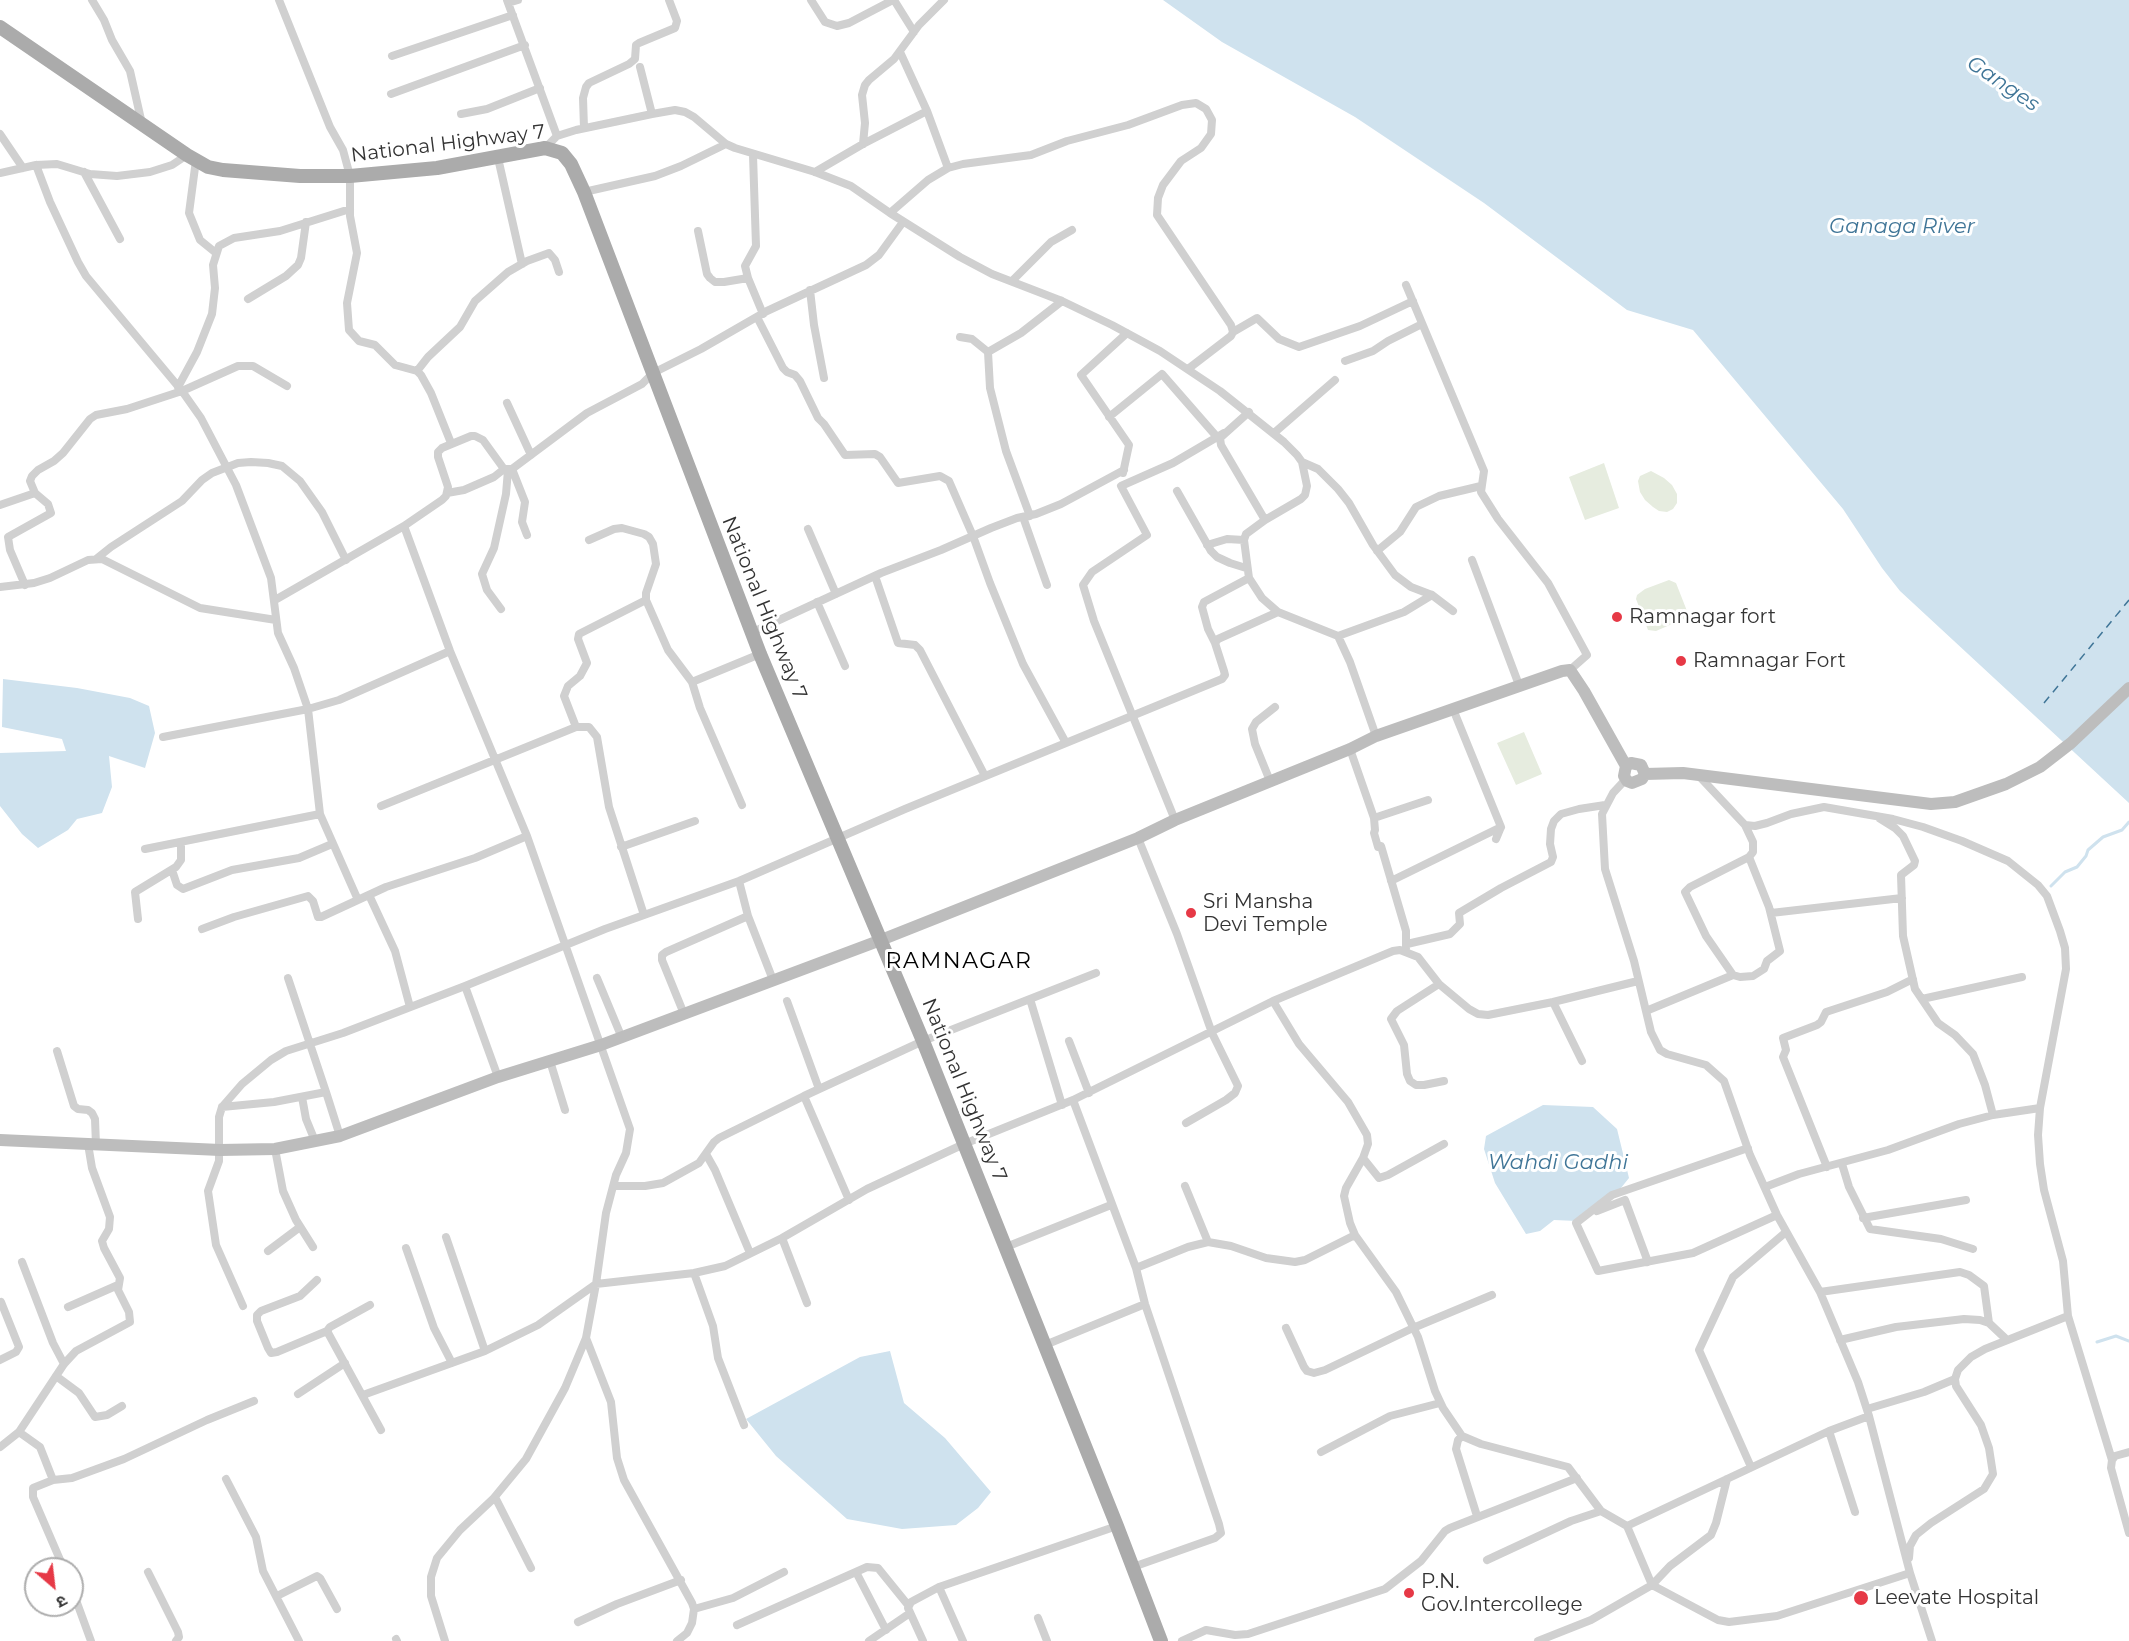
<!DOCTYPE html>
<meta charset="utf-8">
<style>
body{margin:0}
#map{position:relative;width:2129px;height:1641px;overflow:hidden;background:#fff;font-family:Montserrat,"Noto Sans Devanagari",sans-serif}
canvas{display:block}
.north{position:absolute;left:24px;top:1557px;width:60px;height:60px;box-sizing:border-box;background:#fff;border:2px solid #adadad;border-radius:50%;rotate:152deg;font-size:16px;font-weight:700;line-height:24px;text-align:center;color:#333}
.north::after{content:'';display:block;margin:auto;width:21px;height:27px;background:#e63946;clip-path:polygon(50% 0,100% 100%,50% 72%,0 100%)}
</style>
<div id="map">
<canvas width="2129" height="1641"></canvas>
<div class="north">उ</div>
</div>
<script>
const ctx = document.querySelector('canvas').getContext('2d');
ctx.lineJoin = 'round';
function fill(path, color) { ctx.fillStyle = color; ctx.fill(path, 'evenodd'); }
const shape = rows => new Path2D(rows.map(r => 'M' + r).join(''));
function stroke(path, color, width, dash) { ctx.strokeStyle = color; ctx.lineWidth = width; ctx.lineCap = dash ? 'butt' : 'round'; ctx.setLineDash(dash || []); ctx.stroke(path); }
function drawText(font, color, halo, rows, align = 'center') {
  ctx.font = font + ' Montserrat,sans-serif'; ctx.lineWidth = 6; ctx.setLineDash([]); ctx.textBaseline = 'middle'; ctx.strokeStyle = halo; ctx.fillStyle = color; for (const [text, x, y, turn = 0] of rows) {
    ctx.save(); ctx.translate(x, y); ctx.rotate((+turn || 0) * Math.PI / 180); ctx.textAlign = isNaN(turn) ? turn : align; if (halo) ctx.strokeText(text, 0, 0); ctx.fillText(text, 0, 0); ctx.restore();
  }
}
const green = shape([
 [1604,463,1619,508,1585,520,1569,477],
 [1651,471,1664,478,1672,485,1677,494,1677,503,1673,509,1667,512,1659,511,1653,507,1645,500,1640,492,1638,481,1640,476],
 [1669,580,1676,583,1687,611,1686,618,1656,631,1648,630,1636,599,1637,595,1645,589],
 [1524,732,1542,774,1516,785,1497,743]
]);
const water = shape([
 [1163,0,2129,0,2129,803,1900,591,1882,568,1843,509,1693,330,1627,310,1484,203,1355,117,1222,42],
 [3,679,77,688,130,698,149,706,155,733,145,768,109,756,112,787,102,813,77,819,68,830,38,848,22,834,0,806,0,753,66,751,62,739,2,727],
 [1543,1105,1593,1107,1617,1129,1629,1178,1608,1204,1577,1221,1554,1220,1540,1231,1526,1234,1495,1183,1484,1149,1486,1136],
 [890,1351,904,1403,945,1438,991,1492,978,1508,956,1525,902,1529,847,1519,776,1456,746,1419,860,1357]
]);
const stream = shape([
 [2051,886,2065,872,2077,867,2086,856,2088,850,2103,837,2122,830,2129,822],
 [2097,1342,2116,1336,2129,1341]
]);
const ferry = shape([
 [2044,703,2129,600]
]);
const minor = shape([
 [92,0,104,20,112,40,130,71,142,124],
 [279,0,330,127,343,150,350,176,350,216,357,253,347,303,349,330,359,341,375,345,395,365,417,371,421,375,431,393,451,443],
 [507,0,557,136],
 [811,0,825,22,837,26,849,23,893,0],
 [894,0,914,32],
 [508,3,518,0],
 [900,52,927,111],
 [392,56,513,15],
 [640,67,652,114],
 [391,94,525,45],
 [461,114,487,109,540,88],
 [584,128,583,98,586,87,589,83,629,64,635,59,636,45,639,43,675,28,677,21,669,0],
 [0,134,23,168],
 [863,144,865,123,862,95,865,85,869,80,894,59,919,25,944,0],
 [545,148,557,136,576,130,652,114,675,110,685,112,694,117,726,144,735,148,815,172,851,186,890,213,960,257,992,274,1062,301,1112,325,1160,351,1220,391,1284,442,1297,455,1302,462,1307,486,1305,495,1301,499,1265,520,1246,534,1244,540,1249,578,1262,598,1278,612,1338,636,1350,662,1376,736],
 [753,155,756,246,745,266,748,278,763,314],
 [498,158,522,264],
 [196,160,189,213,200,240,216,253],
 [36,165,50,202,78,262,86,276,182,391,201,418,236,485,271,578,278,633,294,668,308,709,320,814,358,900],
 [84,172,120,239],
 [815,172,863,144,927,111,948,168],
 [0,173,36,165,57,164,90,174,117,176,150,172,172,165,187,155],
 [584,192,655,176,681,166,726,144],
 [890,213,928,180,948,168,963,164,1031,155,1067,141,1128,125,1182,105,1196,103,1206,109,1212,120,1211,134,1201,148,1181,161,1163,185,1158,198,1157,215,1231,325,1233,332,1231,336,1188,369],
 [698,231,707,274,710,278,715,282,724,282,748,278],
 [1012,281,1051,242,1072,230],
 [1406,285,1484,471,1481,492,1498,519,1548,583,1587,655,1570,670],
 [810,290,814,325,824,378],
 [248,299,286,276,298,265,301,258,306,222],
 [757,317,783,368,787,372,795,375,800,381,818,418,824,424,845,455,875,454,880,457,898,483,940,476,949,481,973,536,990,583,1023,664,1066,743],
 [1233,332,1257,318,1279,339,1299,347,1360,326,1413,301],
 [960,337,972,339,988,352,1021,333,1062,301],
 [988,352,990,388,1006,451,1030,516],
 [1345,361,1373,351,1388,341,1422,324],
 [417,371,428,357,460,327,475,301,508,272,527,261,549,253,555,260,559,272],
 [178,387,197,352,212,314,215,288,213,265,219,246,234,238,280,231,350,209],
 [507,403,531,455],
 [1249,412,1220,438,1221,445,1265,520],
 [1109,417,1162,374,1217,437],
 [1274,433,1335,380],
 [1302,462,1318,469,1338,489,1349,503,1373,545,1395,575,1411,587,1432,595,1453,611],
 [512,469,525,502,522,522,527,535],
 [1123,473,1129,445,1081,375,1127,333],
 [1177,491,1211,551,1217,557,1230,563,1246,568],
 [447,493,464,490,494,477,504,469],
 [0,505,35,493],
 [1023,517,1047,585],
 [404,526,450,651,527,836,630,1129,626,1153,616,1175,606,1213,596,1284,586,1338,565,1388,526,1459,493,1499,460,1530,437,1558,431,1577,431,1596,445,1641],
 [808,529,836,594],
 [589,540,614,529,622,528,644,534,649,537,653,544,656,564,646,593,646,600,668,650,692,682,700,708,742,805],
 [1207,545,1227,539,1244,540],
 [1377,551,1400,532,1416,507,1439,496,1481,486],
 [96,559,111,547,182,501,202,480,212,473,238,463,251,462,268,463,282,466,300,481,322,512,346,560],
 [1472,560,1519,685],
 [875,576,898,643,915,645,920,650,985,776],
 [25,585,10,550,8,537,51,513,48,504,35,493,30,481,32,476,38,470,54,461,63,453,90,419,96,415,127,409,182,391,238,366,253,366,287,386],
 [0,587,34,583,50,578,88,560,102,559,200,608,276,620],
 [275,600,404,526,442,500,446,496,448,487,438,457,438,452,442,448,471,436,475,436,483,440,504,469,512,469,587,413,642,384,653,373,701,349,767,311,866,265,879,255,903,222],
 [817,602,845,666],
 [501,609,487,590,482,574,494,548,506,494,508,470],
 [751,633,881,573,941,550,991,528,1017,518,1036,514,1061,504,1124,470],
 [1338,636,1404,612,1432,595],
 [1215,643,1208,629,1202,607,1204,602,1249,578],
 [692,682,760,654],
 [1453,709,1501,827,1496,839],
 [576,727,564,696,568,686,580,676,587,663,578,639,579,634,646,600],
 [163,737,308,709,339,700,450,651],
 [1350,749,1374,818,1375,830,1374,833,1378,847,1381,846,1406,931,1406,948],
 [1699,776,1745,825,1755,826,1767,823,1791,814,1824,807,1893,819,1923,827,1962,841,2008,861,2038,885,2047,896,2060,931,2065,948,2066,969,2040,1108,2038,1135,2040,1164,2044,1190,2063,1261,2068,1316,2112,1460],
 [1626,779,1613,793,1602,814,1605,869,1634,961,1651,1032,1660,1050,1667,1054,1706,1065,1724,1081,1750,1155,1777,1215,1820,1292,1858,1382,1869,1416,1910,1573,1932,1641],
 [1270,781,1255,744,1252,729,1256,722,1275,707],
 [381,806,576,727,589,727,597,737,609,807,644,915],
 [1374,818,1428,800],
 [1879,818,1895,828,1903,836,1915,861,1914,865,1901,875,1903,936,1915,989,1938,1023,1955,1035,1973,1054,1985,1085,1993,1115],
 [1175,820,1094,621,1083,585,1092,572,1147,535,1121,486,1173,463,1224,433],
 [1745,825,1753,842,1753,852,1749,857,1690,887,1685,892,1706,936,1733,975,1740,977,1753,976,1764,969,1767,961,1780,951,1769,907,1749,857],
 [1138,838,1177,934,1212,1033,1238,1086,1235,1093,1226,1100,1186,1123],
 [621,847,695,821],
 [145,849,320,814],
 [172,870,177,885,183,889,232,870,299,858,332,844],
 [739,881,748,916,773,980],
 [1391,881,1501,827],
 [369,895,395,951,410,1007],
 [1771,913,1902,898],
 [138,919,135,892,176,867,181,860,181,842],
 [202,929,234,917,308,896,313,901,318,917,321,917,386,887,475,858,527,836],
 [1407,944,1450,934,1460,924,1459,913,1501,888,1551,862,1553,857,1550,844,1551,829,1554,821,1561,814,1579,809,1605,805],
 [288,978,326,1092],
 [597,978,622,1038],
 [1439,984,1397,1011,1391,1019,1404,1045,1407,1074,1410,1081,1416,1085,1424,1085,1444,1081],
 [465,986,498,1077],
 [1030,999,1062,1105],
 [1922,999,2022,977],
 [787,1001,819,1089],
 [1273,1001,1299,1044,1348,1102,1367,1135,1368,1144,1363,1158,1346,1188,1344,1196,1350,1223,1355,1235,1396,1292,1418,1337,1435,1391,1443,1408,1462,1436,1481,1444,1568,1467,1601,1511,1627,1526,1652,1585,1718,1620,1729,1622,1777,1616,1910,1573],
 [1553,1002,1582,1061],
 [1646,1011,1733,975],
 [684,1014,662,960,662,955,666,952,748,916],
 [1069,1041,1089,1093],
 [57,1051,74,1106,78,1109,88,1110,92,1113,95,1119,96,1145],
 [550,1061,565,1110],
 [804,1096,849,1200],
 [302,1097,306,1119,315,1141],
 [1073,1100,1136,1268,1145,1304,1219,1524,1221,1533,1215,1538,1133,1567],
 [222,1107,274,1102,326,1092,340,1136],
 [1748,1148,1612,1195,1576,1223,1598,1271,1693,1253,1777,1215],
 [275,1149,283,1191,296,1220,313,1247],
 [706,1154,715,1170,750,1253],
 [1363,1158,1379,1178,1388,1175,1444,1144],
 [1842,1164,1849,1187,1870,1229,1941,1239,1973,1249],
 [1827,1167,1783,1057,1786,1050,1783,1038,1817,1025,1821,1022,1826,1012,1887,992,1913,979],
 [614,1186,645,1186,663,1183,699,1163,714,1142,719,1138,804,1096,923,1041,1096,973],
 [1185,1186,1208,1242],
 [1765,1187,1799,1174,1888,1150,1959,1124,1993,1115,2040,1108],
 [1597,1211,1625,1200,1648,1262],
 [1863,1218,1966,1200],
 [446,1237,485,1351],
 [782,1238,807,1303],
 [1006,1247,1111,1205],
 [406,1248,434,1328,452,1363],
 [268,1251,300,1227],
 [22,1262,53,1343,64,1364],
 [1136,1268,1188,1247,1208,1242,1231,1246,1266,1258,1295,1262,1305,1260,1355,1235],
 [694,1273,713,1326,718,1358,744,1425],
 [317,1280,300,1296,261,1311,257,1315,257,1321,268,1348,271,1353,277,1352,327,1331],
 [1820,1292,1960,1272,1969,1275,1984,1286,1989,1323],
 [370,1305,330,1327,327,1331,381,1430],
 [243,1306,216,1245,208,1191,219,1161,219,1117,222,1107,242,1084,271,1060,286,1051,343,1033,465,986,605,929,739,881,905,809,1222,679,1225,675,1224,671,1215,643,1218,639,1278,612],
 [68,1307,118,1285],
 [1286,1328,1304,1367,1307,1371,1314,1373,1325,1370,1413,1328,1492,1295],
 [586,1338,611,1402,617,1458,624,1480,692,1603,694,1609,692,1623,687,1633,677,1641],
 [1840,1340,1896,1327,1964,1319,1980,1320,1989,1323,2007,1340],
 [1045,1345,1145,1304],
 [0,1360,16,1352,19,1347,1,1302],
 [56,1376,79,1393,95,1417,107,1415,122,1406],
 [298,1394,345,1363],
 [363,1395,485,1351,538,1325,596,1284,694,1273,725,1266,782,1238,867,1189,964,1144,1073,1100,1273,1001,1393,951,1400,950,1418,957,1439,984,1469,1009,1478,1014,1488,1015,1553,1002,1638,981],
 [1867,1409,1924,1392,1955,1379],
 [1829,1431,1855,1512],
 [19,1432,40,1447,53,1480],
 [1462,1436,1458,1440,1456,1449,1477,1516],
 [0,1447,19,1432,64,1364,76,1351,130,1322,129,1312,118,1290,120,1278,104,1248,102,1241,109,1229,110,1217,92,1168,88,1144],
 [1321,1452,1390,1416,1440,1403],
 [2129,1452,2115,1456,2112,1460,2111,1468,2129,1533],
 [1751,1467,1699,1350,1733,1277,1786,1232],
 [226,1479,256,1537,263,1571,299,1641],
 [495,1497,531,1568],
 [1627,1526,1829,1431,1869,1416],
 [1909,1558,1910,1546,1916,1535,1931,1523,1984,1489,1993,1474,1989,1448,1981,1425,1956,1386,1955,1379,1958,1370,1971,1357,1985,1349,2068,1316],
 [1487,1560,1571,1521,1601,1511],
 [64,1569,33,1497,33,1488,53,1480,72,1478,124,1459,207,1420,254,1401],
 [148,1572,178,1632,179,1637,176,1641],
 [856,1572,886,1630],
 [939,1587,963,1641],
 [72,1589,91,1641],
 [277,1596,317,1576,320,1578,337,1609],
 [694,1609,733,1598,784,1572],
 [1038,1618,1047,1641],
 [578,1622,617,1604,681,1580],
 [737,1625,867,1567,878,1568,908,1605],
 [396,1639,397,1641],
 [869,1641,910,1613],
 [923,1641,908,1608,911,1602,939,1587,1117,1526],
 [1182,1641,1206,1630,1235,1635,1248,1634,1385,1589,1421,1561,1445,1531,1450,1528,1577,1478],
 [1538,1641,1591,1620,1652,1585,1670,1566,1711,1535,1716,1523,1727,1479]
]);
const secondary = shape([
 [1645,774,1683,773,1931,804,1955,802,2006,784,2040,767,2071,743,2129,688],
 [0,1140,220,1150,275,1149,340,1136,498,1077,601,1045,881,940,1138,838,1175,820,1350,749,1376,736,1562,671,1570,670,1584,691,1626,766,1624,776,1627,781,1632,783,1642,779,1645,774,1641,765,1631,763,1626,766]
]);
const primary = shape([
 [0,27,187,155,208,167,223,170,300,176,350,176,437,168,545,148,562,153,571,164,584,192,760,654,923,1041,1117,1526,1161,1641]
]);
const markers = [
 [1617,617,6,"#e63946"],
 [1681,661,6,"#e63946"],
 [1191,913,6,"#e63946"],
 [1409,1593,6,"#e63946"],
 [1861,1598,8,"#e63946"]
];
const streetNames = [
 ["National Highway 7",448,144,-7],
 ["National Highway 7",764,608,68],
 ["National Highway 7",964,1090,68]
];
const poiNames = [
 ["Ramnagar fort",1629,617],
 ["Ramnagar Fort",1693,661],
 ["Sri Mansha",1203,902],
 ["Devi Temple",1203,925],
 ["P.N.",1421,1582],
 ["Gov.Intercollege",1421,1605],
 ["Leevate Hospital",1874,1598]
];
const waterNames = [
 ["Ganges",2003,84,34],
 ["Ganaga River",1902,227],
 ["Wahdi Gadhi",1558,1163]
];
const quarterNames = [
 ["RAMNAGAR",959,962]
];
fill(green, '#e6ecdf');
fill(water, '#cfe2ee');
stroke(stream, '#cfe2ee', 3);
stroke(ferry, '#3f7597', 1.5, [8, 6]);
stroke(minor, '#d0d0d0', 8);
stroke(secondary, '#bdbdbd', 12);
stroke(primary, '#ababab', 14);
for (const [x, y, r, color] of markers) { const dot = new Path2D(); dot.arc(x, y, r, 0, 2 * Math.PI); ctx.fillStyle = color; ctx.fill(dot); stroke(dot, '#fff', 2); }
drawText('20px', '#333', '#fff', streetNames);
drawText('20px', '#333', '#fff', poiNames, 'left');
drawText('italic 21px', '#3f7597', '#fff', waterNames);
ctx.letterSpacing = '1.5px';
drawText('22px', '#000', '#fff', quarterNames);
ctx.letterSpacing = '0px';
</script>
